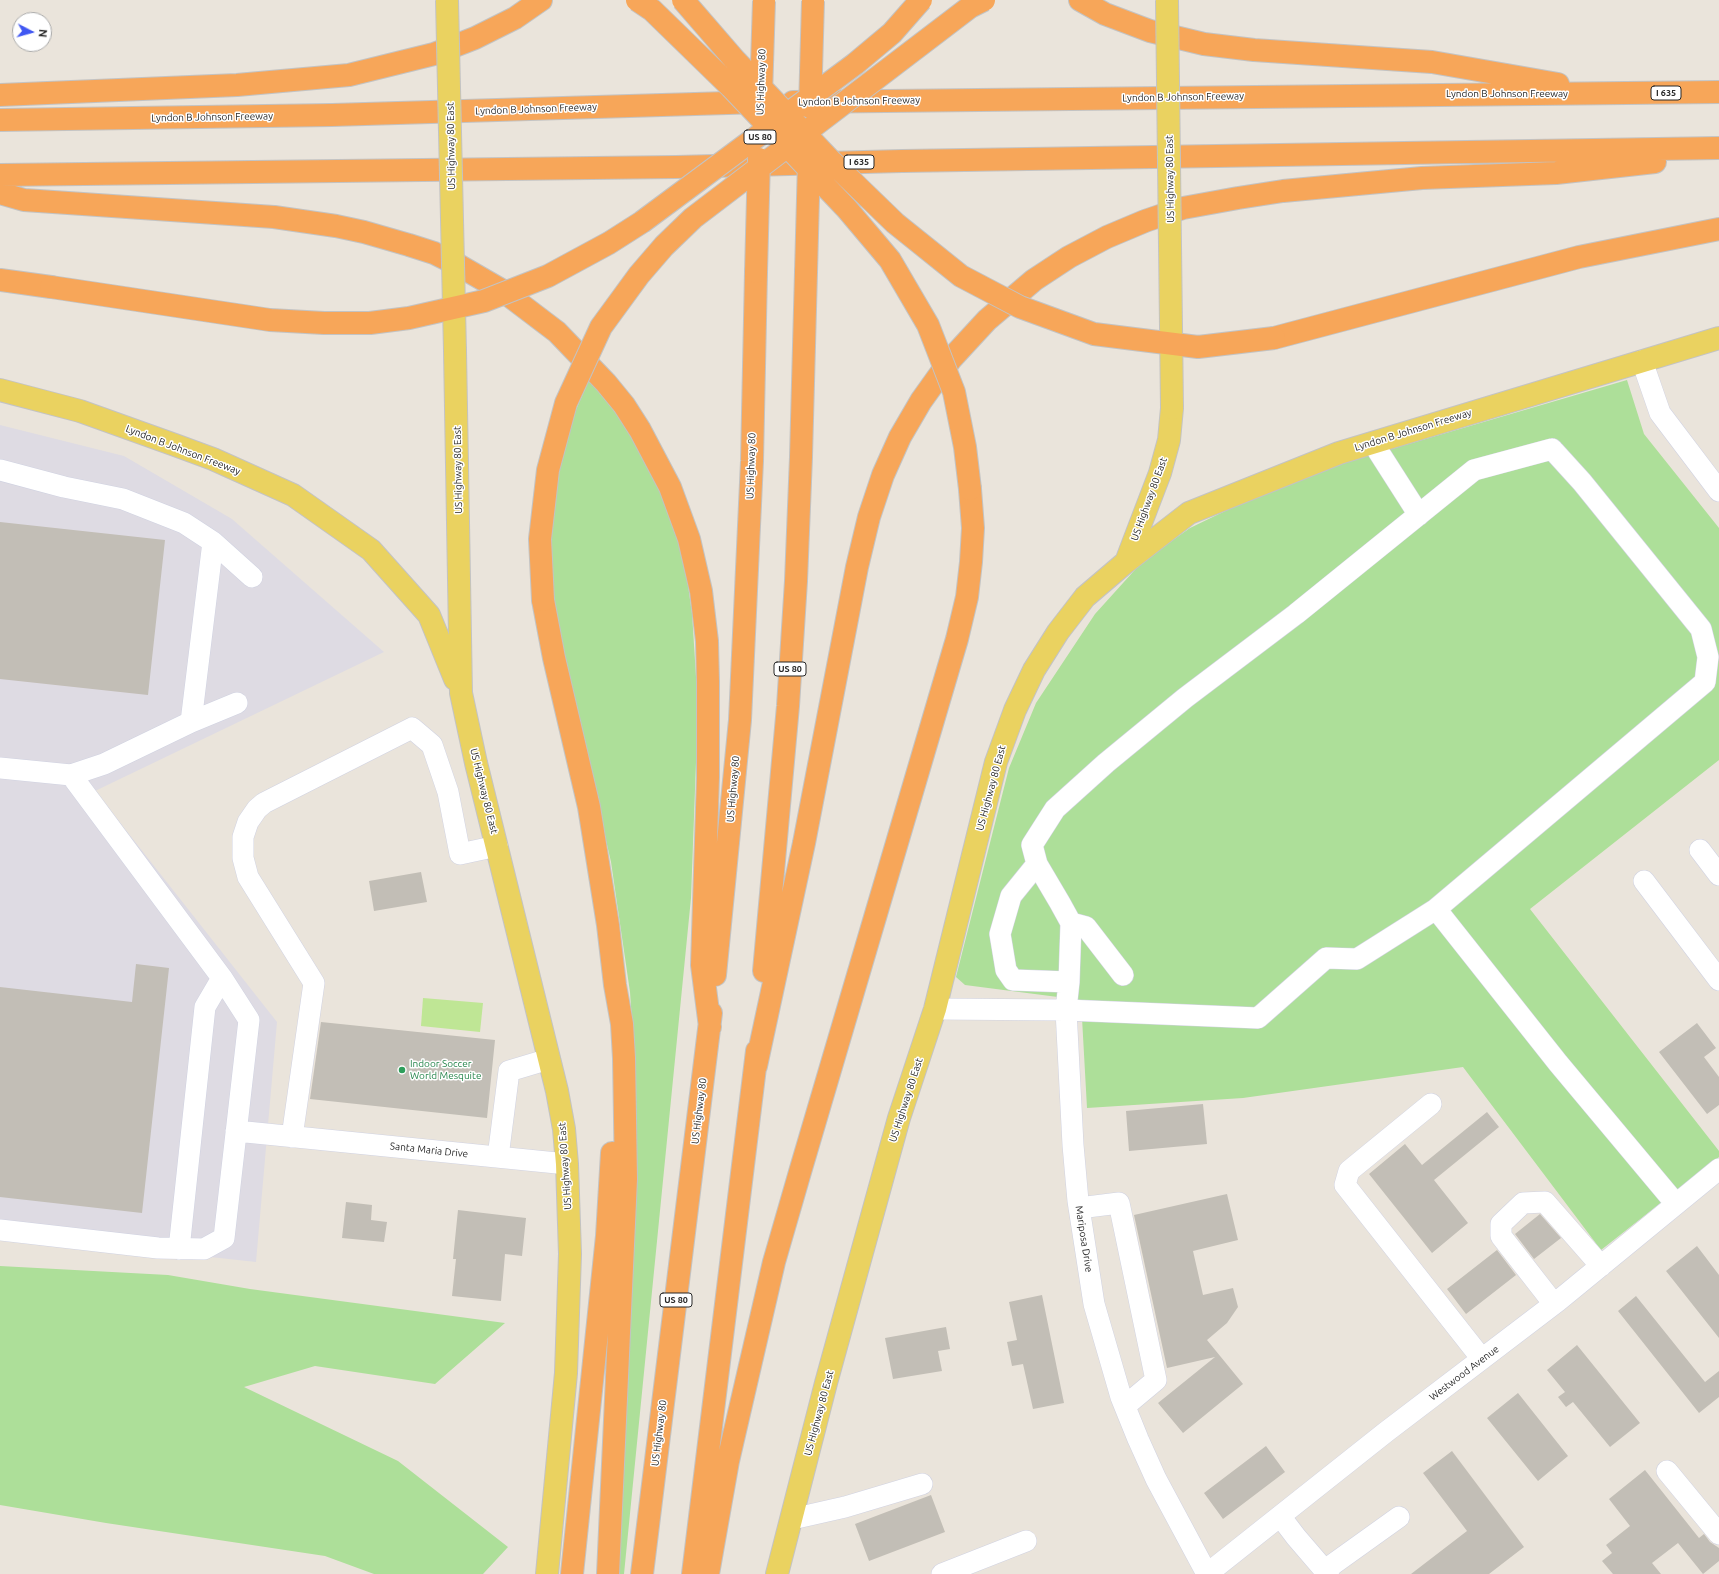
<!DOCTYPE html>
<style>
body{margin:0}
#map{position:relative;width:1719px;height:1574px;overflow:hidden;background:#eae4db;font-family:Ubuntu,sans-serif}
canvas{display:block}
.north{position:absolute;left:12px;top:12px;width:40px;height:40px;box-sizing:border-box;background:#fff;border:1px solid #a9a9a9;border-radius:50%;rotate:96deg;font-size:11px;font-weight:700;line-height:16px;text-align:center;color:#282828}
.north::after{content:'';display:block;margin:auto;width:14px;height:18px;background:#4057f2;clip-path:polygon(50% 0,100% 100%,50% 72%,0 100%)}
</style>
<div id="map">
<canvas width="1719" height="1574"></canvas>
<div class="north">N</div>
</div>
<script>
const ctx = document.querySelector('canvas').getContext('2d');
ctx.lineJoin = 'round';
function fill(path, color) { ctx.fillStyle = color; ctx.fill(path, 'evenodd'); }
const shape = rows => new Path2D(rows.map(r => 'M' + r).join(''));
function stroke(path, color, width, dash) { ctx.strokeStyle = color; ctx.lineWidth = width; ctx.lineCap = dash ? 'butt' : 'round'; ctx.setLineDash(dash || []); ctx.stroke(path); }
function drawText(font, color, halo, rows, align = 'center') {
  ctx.font = font + ' Ubuntu,sans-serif'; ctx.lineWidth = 3; ctx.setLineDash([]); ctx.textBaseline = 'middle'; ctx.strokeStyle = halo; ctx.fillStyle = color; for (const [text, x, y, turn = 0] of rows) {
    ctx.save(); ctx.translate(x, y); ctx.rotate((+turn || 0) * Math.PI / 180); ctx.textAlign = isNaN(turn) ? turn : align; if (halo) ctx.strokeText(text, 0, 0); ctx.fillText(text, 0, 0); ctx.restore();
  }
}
const industrial = shape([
 [0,425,124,456,232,519,384,652,95,791,277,1022,256,1262,0,1234]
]);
const green = shape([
 [589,380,624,423,662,495,684,558,692,613,698,708,691,898,624,1574,618,1574,637,1151,634,1051,630,992,611,862,553,609,550,560,551,520,558,468,571,421],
 [1627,380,1644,434,1719,528,1719,760,1530,909,1719,1151,1719,1157,1601,1250,1463,1067,1243,1098,1087,1108,1081,1000,965,985,956,977,1009,768,1036,703,1095,614,1142,562,1190,528,1283,483,1364,457],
 [0,1266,168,1275,250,1289,505,1323,435,1384,315,1366,244,1387,398,1461,508,1547,483,1574,374,1574,325,1556,106,1523,0,1505]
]);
const pitch = shape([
 [423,998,483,1003,480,1032,421,1026]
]);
const building = shape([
 [0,522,165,540,148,695,0,679],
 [421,872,427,902,374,911,369,881],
 [136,964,169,968,142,1213,0,1197,0,987,132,1002],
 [321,1022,495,1040,487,1118,310,1099],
 [1697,1023,1716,1048,1704,1057,1719,1077,1719,1105,1707,1114,1659,1052],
 [1203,1104,1207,1144,1129,1151,1126,1111],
 [1487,1112,1499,1127,1434,1180,1468,1223,1432,1253,1369,1174,1405,1144,1422,1165],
 [1227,1194,1238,1240,1193,1251,1203,1295,1233,1288,1238,1307,1227,1323,1207,1340,1243,1384,1183,1433,1158,1403,1215,1357,1167,1368,1134,1215],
 [346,1202,372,1205,371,1220,387,1222,384,1242,342,1238],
 [458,1210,526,1218,522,1256,505,1254,501,1301,452,1296,456,1259,453,1259],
 [1540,1214,1561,1238,1534,1259,1515,1234],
 [1697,1246,1719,1275,1719,1338,1666,1271],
 [1497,1250,1516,1275,1466,1314,1447,1289],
 [1042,1295,1064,1403,1033,1409,1023,1364,1012,1366,1007,1342,1017,1340,1009,1302],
 [1636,1296,1705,1382,1719,1371,1719,1397,1699,1413,1618,1311],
 [946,1327,950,1349,938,1351,942,1371,893,1379,885,1338],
 [1577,1345,1640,1423,1610,1447,1573,1402,1566,1407,1558,1397,1565,1392,1547,1370],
 [1518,1393,1568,1456,1538,1481,1487,1418],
 [1266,1446,1285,1472,1223,1519,1204,1493],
 [1452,1451,1524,1547,1489,1574,1411,1574,1467,1531,1423,1473],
 [1645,1470,1699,1538,1704,1534,1710,1542,1719,1548,1719,1561,1703,1574,1678,1543,1652,1563,1661,1574,1613,1574,1602,1561,1612,1553,1606,1545,1630,1526,1609,1499],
 [931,1495,945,1532,869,1561,855,1524]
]);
const minor = shape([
 [1642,361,1660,413,1719,491],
 [1373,443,1419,515],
 [1552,449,1582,482,1701,629,1708,657,1705,682,1436,909,1357,959,1326,958,1258,1018,1066,1010,1069,982,1071,923,1060,903,1037,864,1032,845,1055,809,1106,763,1185,698,1296,614,1474,470,1552,449],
 [0,470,64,487,123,499,184,523,213,542,191,722,104,764,71,775],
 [213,542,252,577],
 [191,722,237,703],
 [0,768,71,775,222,978,249,1020,224,1238,204,1249,158,1248,0,1230],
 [1700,850,1719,875],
 [1037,864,1011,896,1000,934,1006,970,1013,980,1069,982],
 [1644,881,1719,980],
 [1436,909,1558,1063,1676,1204],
 [1071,923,1086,927,1123,975],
 [935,1009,1066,1010,1073,1145,1078,1201,1094,1304,1121,1397,1138,1439,1156,1479,1207,1574],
 [1431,1104,1349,1171,1345,1185,1482,1359],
 [236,1131,567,1164],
 [292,1137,314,983,248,877,243,858,243,837,248,822,257,809,264,803,412,728,432,745,448,792,460,854,497,846],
 [498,1157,509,1071,549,1059],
 [1079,1208,1119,1203,1156,1380,1125,1406],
 [179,1249,205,1007,222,978],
 [1554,1304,1501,1236,1501,1224,1523,1203,1545,1202,1601,1266],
 [1667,1471,1719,1534],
 [1280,1516,1296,1537,1327,1573],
 [792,1519,845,1507,922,1484],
 [942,1574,1026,1541],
 [1207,1574,1386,1432,1558,1301,1719,1169],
 [1326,1574,1332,1565,1399,1517]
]);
const major = shape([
 [455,351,461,693,476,763,557,1091,564,1129,567,1164,570,1254,566,1373,547,1574],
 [0,390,80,411,175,445,213,459,293,495,371,550,429,615,455,679],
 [1126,562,1160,473,1169,440,1172,408],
 [777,1574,826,1383,899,1118,935,1009,996,762,1015,710,1034,670,1058,632,1085,597,1126,562,1189,513,1339,453,1719,338]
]);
const highway = shape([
 [1080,0,1105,14,1150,31,1204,44,1254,50,1432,62,1558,84],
 [0,95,237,85,349,75,434,54,475,38,515,18,541,0],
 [793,102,1719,92],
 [0,120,332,115,761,102],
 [0,175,676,167,902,161,1719,148],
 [0,193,24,200,274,217,336,226,364,232,409,245,434,253,458,265,503,291,557,332,606,383,624,405,640,430,670,487,689,539,701,591,707,641,708,682,708,777,702,965,710,1027],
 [0,280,51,287],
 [1274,338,1579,257,1719,229],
 [543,600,554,658,589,807,608,925,615,985,622,1024,624,1058,626,1179,608,1574],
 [764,971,788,706,796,581,801,457,806,272],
 [715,975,740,720,752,461,756,272],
 [756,1066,804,843,857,567,869,517,883,475,900,437,921,401,951,359,987,320,1034,280,1069,257,1107,237,1145,221,1183,208,1238,198,1283,191,1422,178,1556,173,1655,162],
 [572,1574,607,1236,612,1153],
 [642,1574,711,1013],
 [693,1574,757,1051],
 [708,1574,728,1461,774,1262,800,1172,957,639,967,597,971,562,973,528,970,489]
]);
const majorBridge = shape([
 [447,0,455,351],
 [1167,0,1172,408]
]);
const highwayBridge = shape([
 [637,0,652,10,731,87,847,209,890,260,928,325,954,392,965,447,970,489],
 [683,0,734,59,832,162,895,223,961,276,1020,307,1094,334,1198,347,1274,338],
 [761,96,764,1],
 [810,107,813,1],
 [756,272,759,159],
 [806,272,809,161],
 [51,287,270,320,324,323,370,323,409,318,484,301,548,276,609,243,642,222,855,64,892,33,921,0],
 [543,600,540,539,548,470,566,403,601,327,639,275,664,246,693,218,970,7,984,0]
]);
const markers = [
 [402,1070,4,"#2e9e5b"]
];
const shields = [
 [1666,93,30],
 [760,137,32],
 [859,162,30],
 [790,669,32],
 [676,1300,32]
];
const shieldNames = [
 ["I 635",1666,93],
 ["US 80",760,137],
 ["I 635",859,162],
 ["US 80",790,669],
 ["US 80",676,1300]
];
const streetNames = [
 ["US Highway 80",761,82,-88],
 ["Lyndon B Johnson Freeway",1507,94],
 ["Lyndon B Johnson Freeway",1183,97,-1],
 ["Lyndon B Johnson Freeway",859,101,-1],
 ["Lyndon B Johnson Freeway",536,109,-2],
 ["Lyndon B Johnson Freeway",212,117,-1],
 ["US Highway 80 East",451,146,-91],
 ["US Highway 80 East",1170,179,-91],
 ["Lyndon B Johnson Freeway",1413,430,-17],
 ["Lyndon B Johnson Freeway",183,450,21],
 ["US Highway 80",751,466,-88],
 ["US Highway 80 East",458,470,-91],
 ["US Highway 80 East",1149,499,-70],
 ["US Highway 80 East",991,788,-75],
 ["US Highway 80",733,789,-85],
 ["US Highway 80 East",484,791,76],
 ["US Highway 80 East",906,1100,-72],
 ["US Highway 80",699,1111,-83],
 ["Santa Maria Drive",429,1150,6],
 ["US Highway 80 East",565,1166,-94],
 ["Mariposa Drive",1084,1239,81],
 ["Westwood Avenue",1464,1373,-37],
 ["US Highway 80 East",819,1413,-75],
 ["US Highway 80",659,1433,-83]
];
const leisureNames = [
 ["Indoor Soccer",410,1064],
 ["World Mesquite",410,1076]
];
fill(industrial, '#dedbe3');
fill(green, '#addf99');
fill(pitch, '#bfe695');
fill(building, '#c2beb6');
stroke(minor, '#d0d2e1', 22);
stroke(major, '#c3c3c3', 24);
stroke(highway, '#c3c3c3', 24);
stroke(minor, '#fff', 21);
stroke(major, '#ead260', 22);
stroke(highway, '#f7a659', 22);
stroke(majorBridge, '#c3c3c3', 24, []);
stroke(highwayBridge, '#c3c3c3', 24, []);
stroke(majorBridge, '#ead260', 22);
stroke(highwayBridge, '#f7a659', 22);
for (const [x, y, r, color] of markers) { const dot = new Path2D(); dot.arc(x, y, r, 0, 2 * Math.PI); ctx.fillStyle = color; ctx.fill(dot); stroke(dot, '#fff', 1.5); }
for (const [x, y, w] of shields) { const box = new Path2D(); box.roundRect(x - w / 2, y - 7, w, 14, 3); ctx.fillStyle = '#fff'; ctx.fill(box); stroke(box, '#282828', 1); }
drawText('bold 9px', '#282828', null, shieldNames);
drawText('10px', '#282828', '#fff', streetNames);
drawText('10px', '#27864d', '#fff', leisureNames, 'left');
</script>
